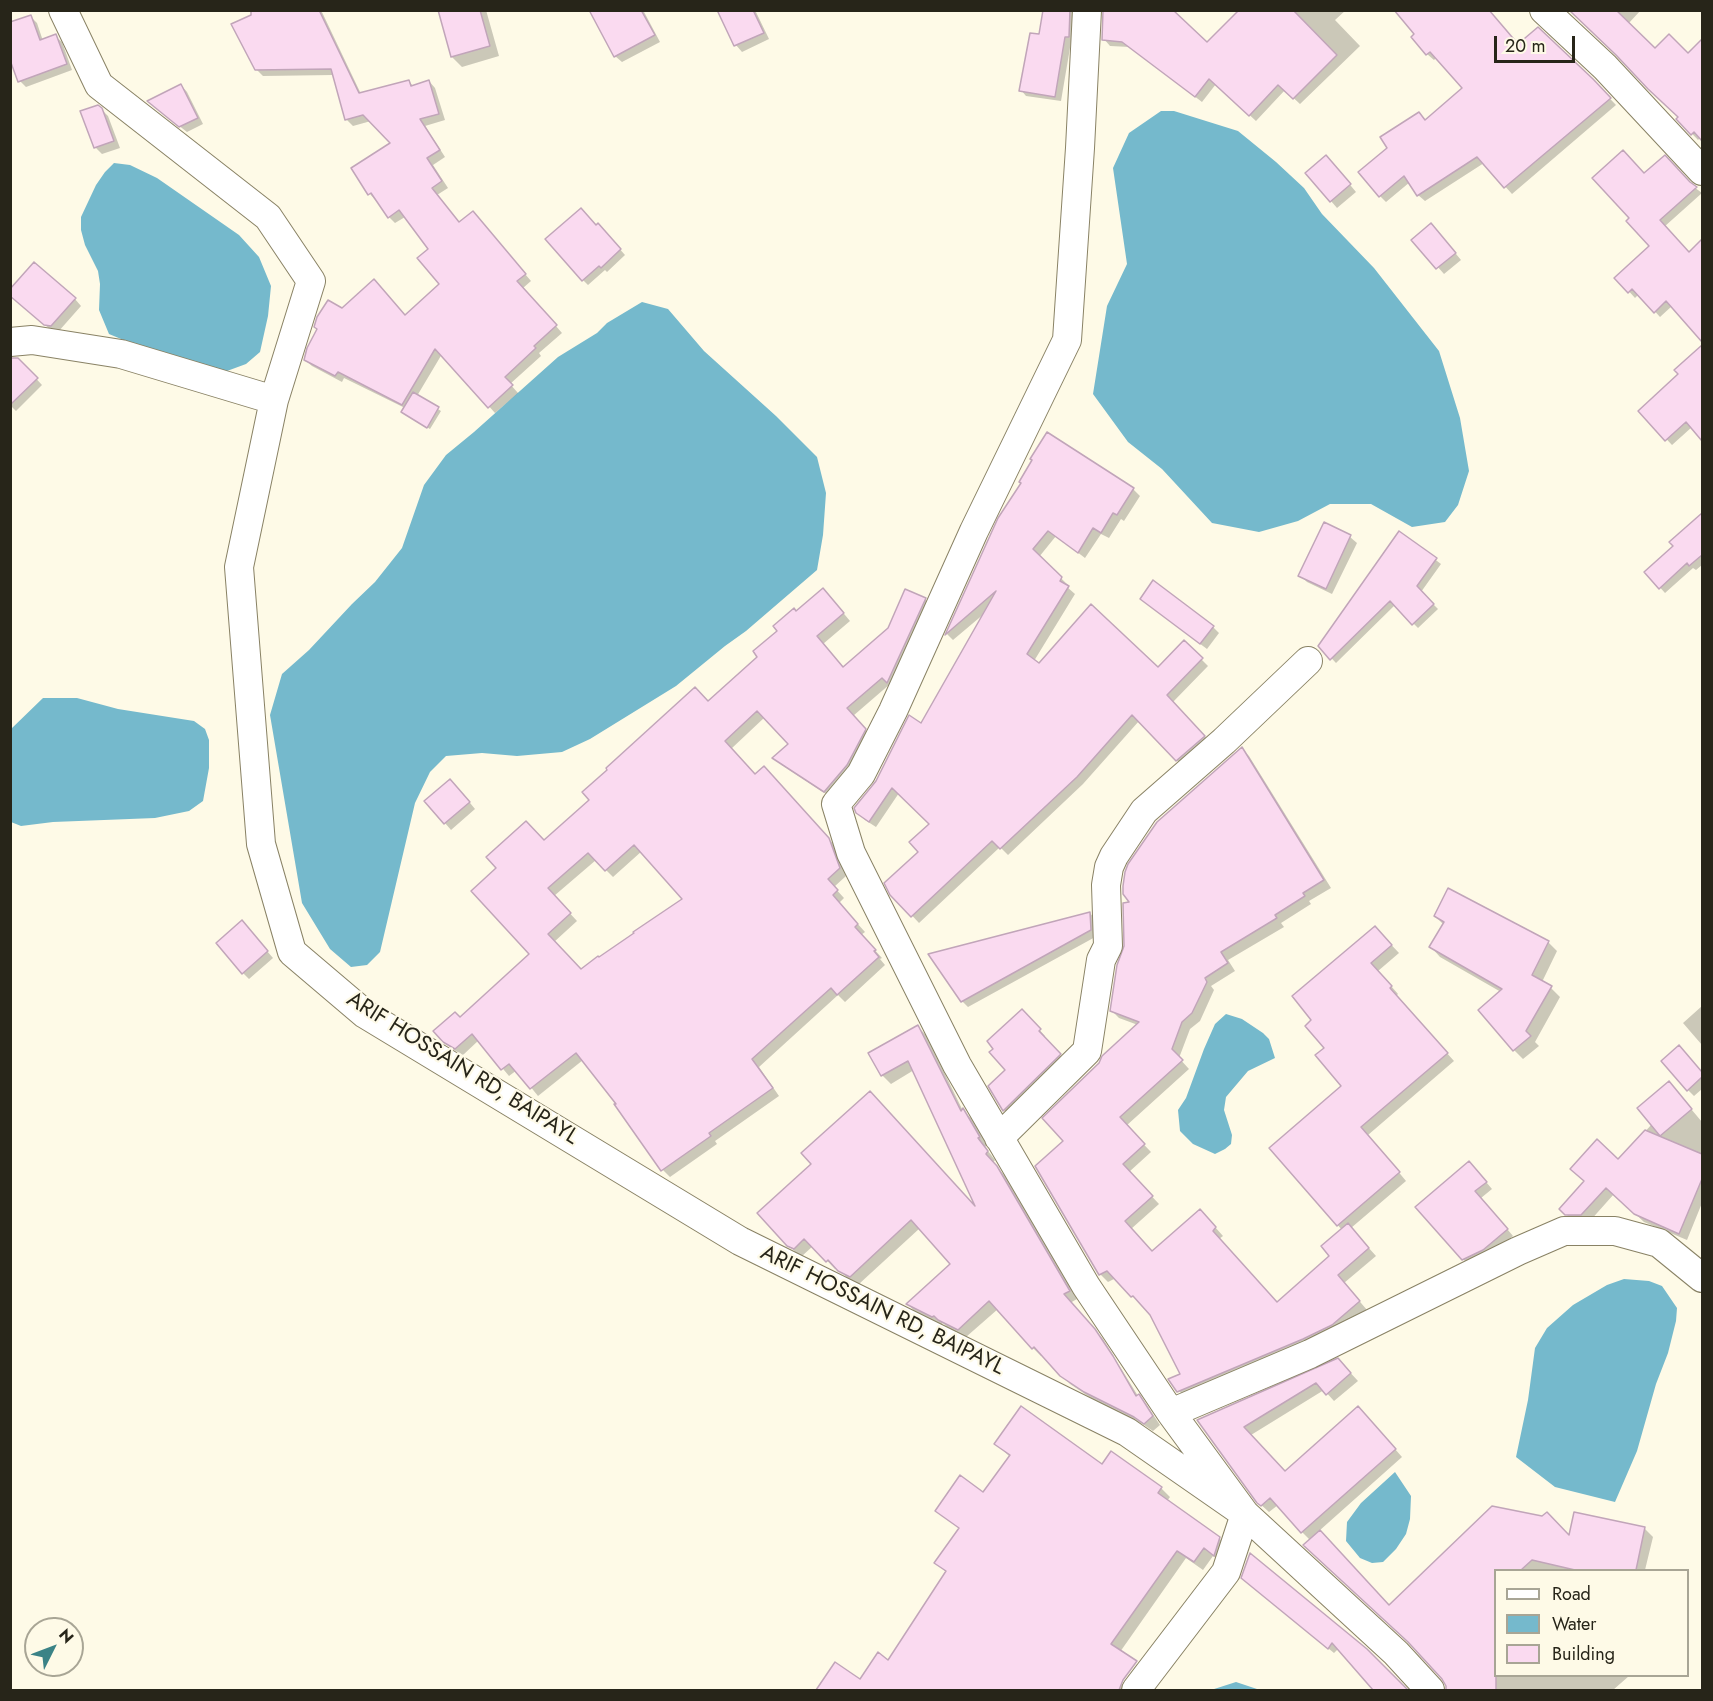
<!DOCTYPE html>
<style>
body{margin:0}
#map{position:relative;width:1713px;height:1701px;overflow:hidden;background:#fefae7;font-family:Jost,sans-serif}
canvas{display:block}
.frame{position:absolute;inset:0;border:12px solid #272519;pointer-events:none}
.legend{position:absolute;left:1494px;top:1569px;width:195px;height:108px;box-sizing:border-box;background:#fefae7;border:2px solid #a8a595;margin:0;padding:8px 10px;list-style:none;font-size:18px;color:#272519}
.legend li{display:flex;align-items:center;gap:12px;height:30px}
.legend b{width:30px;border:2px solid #a8a595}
.north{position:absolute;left:24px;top:1617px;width:60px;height:60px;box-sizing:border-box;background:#fefae7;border:2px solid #a8a595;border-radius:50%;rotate:48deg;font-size:16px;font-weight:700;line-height:24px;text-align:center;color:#272519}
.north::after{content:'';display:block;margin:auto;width:21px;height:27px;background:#3b8386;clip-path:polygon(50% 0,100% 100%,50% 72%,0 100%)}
.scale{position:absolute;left:1494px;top:36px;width:81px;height:27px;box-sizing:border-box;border:3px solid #272519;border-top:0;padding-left:8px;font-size:18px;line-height:21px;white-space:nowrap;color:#272519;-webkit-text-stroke:4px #fefae7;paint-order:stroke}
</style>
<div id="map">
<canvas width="1713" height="1701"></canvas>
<div class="frame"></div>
<ul class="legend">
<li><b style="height:8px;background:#fff"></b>Road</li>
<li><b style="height:16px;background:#75b9cc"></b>Water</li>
<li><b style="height:16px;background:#fadaf0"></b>Building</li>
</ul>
<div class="north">N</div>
<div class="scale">20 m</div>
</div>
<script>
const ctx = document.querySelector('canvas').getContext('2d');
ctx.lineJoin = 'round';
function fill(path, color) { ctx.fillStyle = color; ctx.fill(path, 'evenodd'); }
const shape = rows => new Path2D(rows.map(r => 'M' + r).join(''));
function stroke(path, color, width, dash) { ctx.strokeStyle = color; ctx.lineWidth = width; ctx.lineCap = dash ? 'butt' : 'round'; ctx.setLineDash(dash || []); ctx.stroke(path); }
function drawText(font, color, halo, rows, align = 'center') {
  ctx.font = font + ' Jost,sans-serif'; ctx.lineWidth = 4.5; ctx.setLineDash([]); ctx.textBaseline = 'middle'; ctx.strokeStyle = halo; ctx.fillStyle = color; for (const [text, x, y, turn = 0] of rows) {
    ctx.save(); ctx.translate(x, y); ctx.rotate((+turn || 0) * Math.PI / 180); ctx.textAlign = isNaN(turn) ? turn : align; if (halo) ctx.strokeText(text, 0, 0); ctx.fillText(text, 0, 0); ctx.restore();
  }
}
const water = shape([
 [1161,111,1174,111,1238,131,1276,162,1304,188,1322,214,1374,268,1439,351,1460,418,1469,471,1458,505,1445,522,1412,527,1371,504,1330,504,1298,521,1259,532,1212,523,1162,469,1128,442,1093,394,1107,306,1127,264,1113,168,1129,133],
 [114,163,130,165,157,178,239,235,259,257,271,286,268,316,260,352,246,364,227,371,206,366,138,346,109,334,99,310,100,284,98,271,85,245,81,230,81,217,96,185,105,172],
 [642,302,668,309,704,351,776,416,817,457,826,493,823,535,817,570,746,631,725,646,676,686,590,739,562,752,517,756,482,753,446,756,430,772,415,803,380,952,367,965,351,967,330,949,302,903,270,715,282,674,309,650,352,604,375,582,402,548,424,485,446,455,474,432,558,357,597,333,607,323],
 [43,698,77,698,118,709,194,721,205,729,209,740,209,768,203,801,189,811,155,818,53,822,21,826,11,822,11,729],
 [1226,1014,1242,1019,1263,1033,1269,1039,1275,1058,1248,1071,1226,1097,1224,1110,1232,1135,1231,1144,1225,1149,1215,1154,1193,1144,1180,1131,1178,1110,1186,1098,1204,1049,1215,1024],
 [1624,1279,1649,1281,1662,1286,1677,1308,1676,1321,1668,1353,1656,1384,1637,1451,1615,1502,1555,1487,1516,1457,1528,1400,1535,1348,1547,1328,1573,1305,1607,1285],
 [1395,1472,1411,1496,1410,1519,1406,1534,1396,1549,1383,1562,1372,1563,1360,1558,1346,1541,1347,1522,1361,1503],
 [1236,1682,1260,1690,1211,1690]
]);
const shadow = shape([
 [252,10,321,10,361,94,409,81,413,86,429,81,435,88,445,120,425,126,445,157,433,165,448,188,437,195,460,224,479,220,531,281,523,288,562,333,539,353,541,356,510,384,518,393,495,413,442,354,417,396,441,411,430,429,406,414,405,408,344,378,342,382,312,366,305,360,342,310,406,317,441,285,430,249,405,217,395,223,389,217,377,200,376,201,370,194,353,168,392,144,371,121,353,126,346,119,334,75,263,76,256,69],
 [439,10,486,10,499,56,462,67,452,57],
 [603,10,643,10,660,42,622,62,615,56],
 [719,10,755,10,769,39,742,52,736,45],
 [1044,10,1077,10,1074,42,1071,42,1061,101,1026,96,1021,90,1040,36],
 [1241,10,1346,10,1335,20,1360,46,1300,104,1285,90,1256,121,1216,84,1202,102,1130,47,1110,46,1104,39,1207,44],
 [1405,10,1494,10,1490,14,1518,46,1592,80,1616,105,1512,194,1484,163,1425,201,1418,195,1410,182,1386,202,1380,196,1389,149,1419,114,1426,121,1464,88,1436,58,1434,60,1427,54,1416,34],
 [1570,10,1641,10,1628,24,1655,50,1688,55,1702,41,1702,136,1698,140,1678,119,1680,117,1621,58],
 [31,17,37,23,43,41,55,36,62,42,72,70,26,87,20,81],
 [181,85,187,92,203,124,187,132,155,107],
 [101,109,108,116,120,148,102,154,96,148,82,112],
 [1332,163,1356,192,1337,208,1307,173],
 [1645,175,1690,184,1702,193,1664,227,1689,254,1702,241,1702,340,1672,306,1660,317,1639,294,1635,298,1617,278,1651,246],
 [597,227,603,230,625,255,607,272,605,270,588,285,583,280],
 [1438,232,1461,260,1444,274,1414,240],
 [15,299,75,299,81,306,58,332,52,331],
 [1702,347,1702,439,1692,427,1672,445,1640,411,1680,374,1677,370],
 [18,359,42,385,16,411,10,405,10,360],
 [1133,489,1140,496,1124,521,1121,519,1109,538,1101,534,1085,558,1056,536,1039,557,1068,585,1067,587,1075,594,1034,661,1039,665,1158,669,1184,642,1208,666,1172,703,1211,743,1183,767,1139,721,1083,784,1008,855,1000,847,919,923,892,894,920,852,931,824,899,793,876,827,865,820,857,812,921,725,985,613,953,640,947,634,1000,519],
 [1702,515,1702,565,1696,570,1693,568,1665,593,1646,572,1675,546,1671,542],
 [1325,524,1350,537,1357,543,1332,594,1307,582,1300,575],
 [1400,533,1441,564,1421,592,1438,609,1418,628,1395,605,1336,663,1320,646],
 [830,597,850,621,823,644,844,669,925,599,932,607,890,684,853,716,872,737,832,798,782,765,775,758,790,745,765,717,731,749,755,776,771,775,836,847,846,876,834,887,844,898,839,903,865,932,861,935,882,958,880,959,885,965,845,1002,838,995,759,1067,779,1096,715,1141,717,1144,670,1177,663,1170,618,1104,583,1060,538,1096,517,1070,509,1076,479,1040,463,1055,452,1049,444,1041,460,1019,531,954,544,842,709,703,759,657,796,613],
 [642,851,685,899,581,971,554,942,577,921,554,896,596,860,613,877],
 [1148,605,1213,627,1219,633,1207,649],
 [1242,749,1249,756,1331,888,1309,901,1311,904,1281,923,1284,927,1228,960,1235,971,1211,986,1214,990,1200,1021,1190,1029,1179,1058,1189,1069,1126,1126,1151,1152,1129,1172,1159,1204,1131,1229,1153,1253,1207,1218,1223,1236,1219,1239,1277,1304,1331,1256,1342,1230,1271,1148,1343,1086,1327,1048,1382,935,1399,953,1378,971,1398,994,1396,996,1454,1061,1368,1135,1406,1181,1351,1228,1376,1256,1344,1283,1367,1310,1340,1332,1186,1399,1170,1380,1182,1374,1152,1314,1116,1278,1108,1282,1100,1274,1065,1141,1138,1025,1119,1018,1111,1010,1126,946,1131,903],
 [457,787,475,809,451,830,427,802],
 [1090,913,1096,920,1097,936,968,1007,962,1001],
 [1435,916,1548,942,1557,951,1542,982,1551,988,1560,997,1535,1042,1539,1046,1523,1059,1514,1050,1501,992,1440,957,1431,947,1444,925],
 [248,929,273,958,249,979,243,973],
 [1702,1006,1702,1045,1683,1023],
 [1028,1017,1045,1036,1044,1037,1065,1061,1010,1116,1004,1110,990,1086,1007,1070],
 [918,1027,926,1035,963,1111,971,1118,987,1145,985,1147,995,1160,993,1163,1005,1176,1077,1299,1070,1303,1103,1339,1138,1396,1146,1404,1160,1425,1153,1431,1144,1425,1094,1400,1070,1384,1043,1354,1041,1356,1033,1348,998,1309,966,1337,948,1328,943,1323,941,1325,915,1312,908,1304,952,1264,920,1228,859,1284,848,1279,837,1267,835,1269,813,1246,802,1256,797,1254,759,1213,978,1211,914,1070,891,1084,882,1075,870,1054],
 [1685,1053,1702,1074,1702,1089,1694,1096,1688,1090],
 [1676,1091,1702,1122,1702,1203,1687,1240,1644,1222,1614,1194,1589,1222,1574,1222,1561,1209,1586,1182,1618,1161,1652,1124],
 [1475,1169,1492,1189,1481,1198,1513,1236,1489,1256,1470,1266,1463,1259],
 [1346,1368,1358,1381,1334,1401,1324,1390,1251,1435,1286,1473,1366,1416,1402,1457,1319,1531,1390,1606,1569,1538,1645,1529,1653,1537,1645,1570,1496,1570,1496,1676,1629,1676,1613,1690,1460,1690,1302,1532,1278,1505,1269,1512,1258,1502,1199,1421],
 [996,1444,1102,1466,1112,1453,1161,1488,1170,1497,1167,1501,1219,1538,1228,1547,1223,1563,1213,1556,1203,1570,1186,1558,1120,1652,1116,1689,1118,1690,815,1690,817,1688,819,1689,860,1681,889,1662,947,1573,936,1563,960,1529,937,1510,984,1494,1010,1457],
 [1249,1584,1383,1666,1406,1690,1375,1690,1339,1648,1334,1653],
 [1137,1664,1145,1671,1122,1690,1118,1690]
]);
const building = shape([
 [251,10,319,10,359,93,409,80,411,86,429,80,439,114,420,119,440,150,427,158,442,181,432,188,459,222,473,211,526,274,517,281,557,325,534,346,536,348,505,377,513,385,488,408,435,349,402,405,338,372,335,376,304,360,307,348,317,329,314,327,317,317,328,300,342,308,374,279,405,315,439,284,417,258,428,249,399,210,388,218,371,193,368,195,351,168,390,143,363,115,345,120,331,69,255,70,231,24,251,15,251,10],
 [438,10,480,10,490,46,451,57,438,10],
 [589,10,641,10,655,35,614,57,589,10],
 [717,10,753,10,764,33,734,46,717,10],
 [1043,10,1070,10,1069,37,1065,37,1055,97,1019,91,1030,33,1039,34,1043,10],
 [1103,10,1173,10,1207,42,1239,10,1293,10,1337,55,1293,99,1278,85,1249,116,1209,79,1195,97,1122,42,1102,40,1103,10],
 [1394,10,1489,10,1518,44,1538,27,1593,79,1611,98,1504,188,1477,157,1417,196,1404,176,1379,197,1358,172,1387,148,1380,137,1419,112,1425,120,1462,88,1430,52,1426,55,1411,37,1414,34,1394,10],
 [1569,10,1616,10,1655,48,1669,34,1688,53,1702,39,1702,141,1694,132,1691,135,1676,119,1678,117,1648,89,1616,55,1569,10],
 [31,15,40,40,56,34,67,64,18,82,10,60,10,22,31,15],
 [181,84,198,118,179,127,147,101,181,84],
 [98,105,102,108,114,141,94,148,80,111,98,105],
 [1623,150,1644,173,1665,155,1690,182,1697,187,1660,220,1689,252,1702,239,1702,342,1666,301,1654,313,1632,289,1628,293,1614,278,1649,246,1626,221,1629,218,1592,178,1623,150],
 [1326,155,1351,184,1330,202,1305,173,1326,155],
 [581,208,596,225,598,223,621,249,601,268,599,266,582,281,545,239,581,208],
 [1431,223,1456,253,1436,269,1411,240,1431,223],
 [34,262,76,298,51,326,44,325,10,296,10,289,34,262],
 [1702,345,1702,441,1686,422,1665,441,1638,411,1678,374,1674,370,1702,345],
 [10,358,18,358,38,378,10,405,10,358],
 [413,392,439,407,427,428,401,412,413,392],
 [1047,432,1134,488,1117,515,1113,513,1101,533,1093,528,1078,553,1048,531,1033,549,1062,577,1060,581,1069,586,1027,654,1039,663,1091,604,1158,667,1184,640,1203,658,1167,695,1205,736,1176,761,1132,715,1077,777,1000,849,992,841,911,917,890,895,884,883,918,852,909,842,929,824,892,788,869,822,856,813,854,808,876,781,909,715,921,723,996,591,945,635,998,518,1021,483,1019,482,1032,460,1030,459,1047,432],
 [1702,513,1702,555,1689,566,1687,563,1659,589,1644,572,1673,546,1669,542,1702,513],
 [1324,522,1351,535,1326,589,1298,576,1324,522],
 [1399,531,1437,558,1417,586,1434,604,1412,625,1390,601,1330,660,1318,646,1399,531],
 [1153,580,1214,626,1200,644,1140,599,1153,580],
 [823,588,844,613,817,636,843,667,888,628,905,589,926,598,887,683,882,678,847,708,866,729,847,765,824,792,772,758,788,744,757,711,725,741,755,774,764,766,829,838,840,868,828,879,838,890,833,895,858,924,855,927,876,950,874,951,879,957,837,995,831,988,752,1059,773,1088,709,1133,711,1136,661,1171,614,1104,616,1104,576,1053,530,1089,509,1064,501,1070,472,1034,455,1049,443,1042,433,1031,455,1012,460,1017,529,954,471,891,496,868,486,857,526,821,544,840,589,800,582,792,607,770,606,768,695,687,708,701,757,657,753,651,777,631,773,626,794,608,796,611,823,588],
 [634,845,682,899,633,932,634,933,599,957,598,956,581,969,548,934,571,913,548,888,588,853,605,871,634,845],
 [1242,747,1324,880,1303,893,1305,896,1275,915,1277,918,1221,952,1228,963,1205,978,1207,982,1192,1013,1182,1022,1172,1049,1183,1060,1120,1117,1145,1144,1123,1164,1153,1196,1125,1221,1152,1251,1200,1209,1216,1227,1213,1231,1277,1302,1329,1256,1321,1246,1348,1223,1369,1248,1338,1275,1360,1301,1332,1325,1303,1339,1177,1392,1168,1379,1180,1374,1150,1315,1133,1296,1131,1297,1107,1271,1099,1275,1035,1166,1063,1141,1042,1118,1099,1063,1102,1056,1139,1022,1110,1011,1117,965,1124,946,1123,903,1129,902,1123,894,1123,886,1125,872,1128,864,1157,822,1242,747],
 [450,779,470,802,444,824,424,801,450,779],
 [1448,888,1549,941,1532,975,1552,986,1526,1031,1531,1036,1513,1051,1478,1010,1502,989,1429,947,1444,922,1434,916,1448,888],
 [1090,912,1091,930,961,1002,928,954,1090,912],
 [242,920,268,951,242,974,216,943,242,920],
 [1375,926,1392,945,1371,963,1392,986,1390,988,1448,1053,1361,1127,1400,1172,1337,1226,1269,1148,1341,1086,1315,1055,1324,1048,1305,1026,1311,1020,1292,996,1375,926],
 [1022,1009,1041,1029,1039,1031,1061,1054,1003,1111,988,1086,1005,1070,989,1052,993,1049,987,1041,1022,1009],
 [918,1025,961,1111,963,1108,980,1137,978,1138,988,1151,986,1154,997,1166,1070,1291,1064,1294,1095,1329,1113,1356,1136,1396,1139,1394,1153,1416,1144,1424,1134,1417,1084,1392,1060,1376,1034,1347,1032,1349,989,1301,958,1330,938,1320,934,1316,932,1317,906,1304,950,1264,911,1220,850,1277,838,1271,828,1260,826,1262,804,1239,794,1249,787,1246,757,1213,811,1164,801,1153,870,1091,975,1206,908,1061,881,1076,868,1053,918,1025],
 [1679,1045,1702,1072,1702,1077,1687,1091,1661,1061,1679,1045],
 [1669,1081,1692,1109,1660,1136,1637,1108,1669,1081],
 [1645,1130,1702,1154,1702,1179,1679,1234,1634,1214,1606,1188,1581,1215,1565,1215,1559,1209,1584,1181,1570,1169,1597,1139,1618,1159,1645,1130],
 [1469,1161,1487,1182,1475,1191,1508,1229,1483,1250,1462,1260,1415,1207,1469,1161],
 [1338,1358,1351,1373,1326,1395,1316,1383,1244,1427,1285,1471,1358,1406,1396,1449,1301,1533,1270,1498,1261,1506,1257,1503,1197,1420,1338,1358],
 [1021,1406,1102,1464,1111,1451,1162,1487,1158,1493,1220,1537,1214,1556,1204,1548,1194,1562,1177,1551,1111,1644,1137,1661,1123,1680,1119,1690,816,1690,835,1662,860,1679,878,1652,888,1660,946,1571,934,1563,959,1528,935,1511,960,1475,983,1492,1010,1455,994,1444,1021,1406],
 [1492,1506,1542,1516,1547,1512,1569,1535,1574,1512,1645,1527,1636,1570,1575,1570,1532,1560,1521,1570,1496,1570,1496,1690,1446,1690,1446,1686,1442,1679,1408,1642,1303,1545,1320,1530,1389,1605,1492,1506],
 [1250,1553,1367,1649,1408,1690,1373,1690,1332,1643,1328,1649,1241,1578,1250,1553]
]);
const street = shape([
 [63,10,99,85,268,217,311,281,274,400,239,567,261,844,292,952,365,1014,740,1241,1127,1432,1245,1514,1396,1653,1430,1690],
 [1087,10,1080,148,1067,340,974,531,893,711,861,774,836,804,851,853,957,1065,1086,1286,1171,1413,1245,1514,1226,1572,1136,1690],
 [1544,10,1605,67,1702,171],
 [10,342,32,340,121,354,274,400],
 [999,1138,1087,1051,1101,960,1108,946,1106,885,1109,867,1114,856,1144,811,1224,741,1308,661],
 [1171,1413,1310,1354,1518,1251,1564,1231,1615,1231,1659,1243,1702,1278]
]);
const streetNames = [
 ["ARIF HOSSAIN RD, BAIPAYL",462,1069,32],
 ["ARIF HOSSAIN RD, BAIPAYL",882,1311,26]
];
fill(water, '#75b9cc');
fill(shadow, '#0003');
fill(building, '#fadaf0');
stroke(building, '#c1a5b9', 1.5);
stroke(street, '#898265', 30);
stroke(street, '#fff', 28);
drawText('22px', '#272519', '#fefae7', streetNames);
</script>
